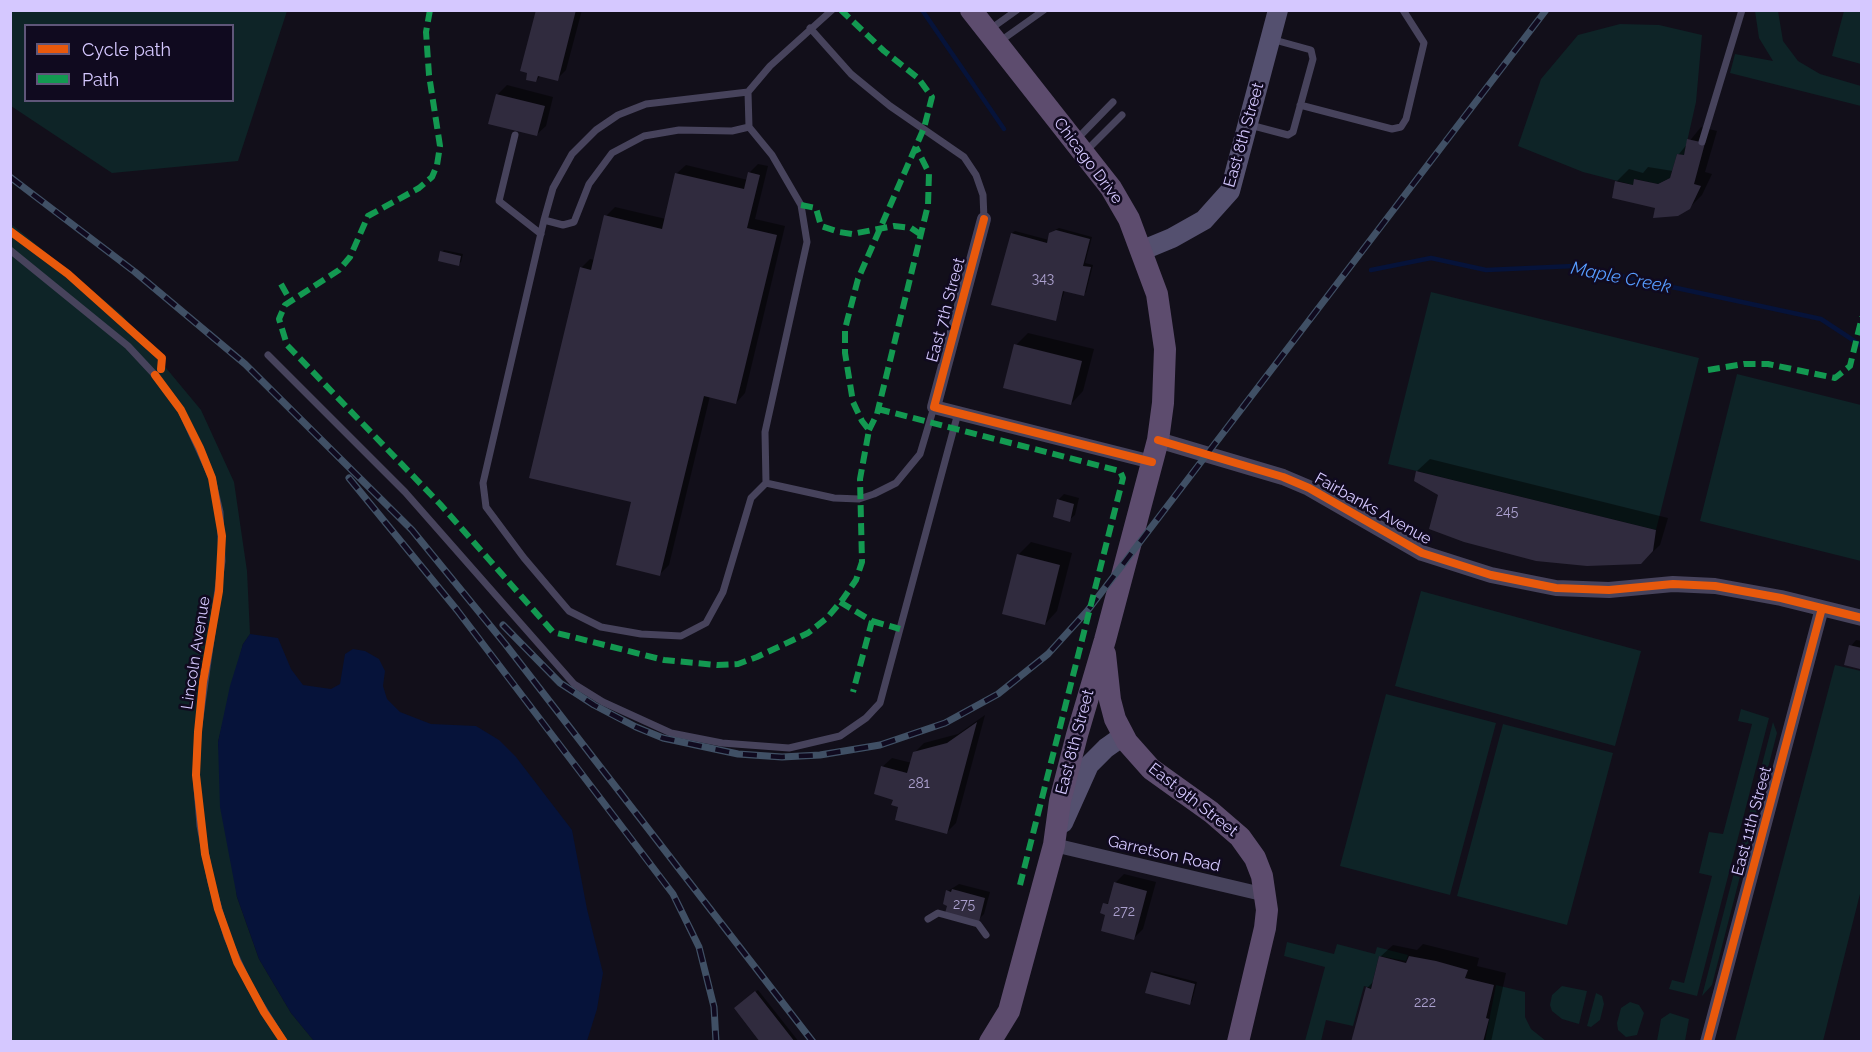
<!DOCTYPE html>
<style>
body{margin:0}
#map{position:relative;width:1872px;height:1052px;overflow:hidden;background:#120f1a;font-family:Raleway,sans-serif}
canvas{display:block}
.frame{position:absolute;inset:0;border:12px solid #d5c8ff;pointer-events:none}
.legend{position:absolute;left:24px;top:24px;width:210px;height:78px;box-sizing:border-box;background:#100a1f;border:2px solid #5f5679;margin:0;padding:8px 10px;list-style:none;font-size:18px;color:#d5c8ff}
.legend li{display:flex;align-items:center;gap:12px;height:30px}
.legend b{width:30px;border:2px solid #5f5679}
</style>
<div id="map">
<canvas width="1872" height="1052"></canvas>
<div class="frame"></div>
<ul class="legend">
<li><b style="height:8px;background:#e8590c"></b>Cycle path</li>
<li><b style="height:8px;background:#139951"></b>Path</li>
</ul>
</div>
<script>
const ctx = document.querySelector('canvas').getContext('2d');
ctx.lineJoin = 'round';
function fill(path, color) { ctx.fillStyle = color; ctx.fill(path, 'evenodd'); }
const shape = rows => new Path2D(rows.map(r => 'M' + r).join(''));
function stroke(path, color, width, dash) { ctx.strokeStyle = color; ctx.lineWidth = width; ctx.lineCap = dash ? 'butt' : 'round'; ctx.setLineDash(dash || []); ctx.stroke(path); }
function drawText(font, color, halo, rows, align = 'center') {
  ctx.font = font + ' Raleway,sans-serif'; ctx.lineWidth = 5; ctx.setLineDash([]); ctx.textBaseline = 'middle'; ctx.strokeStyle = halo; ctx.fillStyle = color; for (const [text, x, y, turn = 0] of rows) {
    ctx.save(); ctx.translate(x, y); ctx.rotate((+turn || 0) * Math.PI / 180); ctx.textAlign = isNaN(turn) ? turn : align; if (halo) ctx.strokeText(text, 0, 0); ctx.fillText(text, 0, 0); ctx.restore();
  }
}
const green = shape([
 [10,11,11,10,287,11,238,161,112,173,11,106],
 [26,26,232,26,232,100,26,100],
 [1755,11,1778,11,1783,41,1798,61,1820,74,1861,86,1861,106,1730,73,1735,54,1773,61,1759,38],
 [1844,11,1861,11,1861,64,1832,56],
 [1620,24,1659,25,1702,35,1696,102,1684,155,1677,154,1670,178,1658,184,1635,179,1633,185,1583,172,1518,146,1541,79,1578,35],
 [10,223,122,315,201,410,234,482,247,571,250,634,243,644,218,742,237,897,259,959,291,1013,314,1041,11,1041],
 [1431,292,1699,358,1656,530,1388,464],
 [1737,374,1861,405,1861,561,1700,521],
 [1421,591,1641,651,1615,746,1395,686],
 [1835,665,1861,671,1862,886,1823,1041,1735,1041],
 [1386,694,1496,723,1450,895,1340,866],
 [1741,709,1769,718,1697,996,1669,989,1672,980,1684,983,1712,876,1699,873,1709,832,1723,834,1752,724,1738,721],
 [1773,722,1777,733,1712,985,1702,996],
 [1503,724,1613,753,1567,925,1457,896],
 [1287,942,1334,954,1337,944,1375,954,1377,947,1408,955,1406,961,1379,956,1371,988,1364,986,1353,1026,1326,1020,1321,1041,1305,1041,1325,967,1284,956],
 [1496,985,1525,992,1525,1017,1531,1029,1546,1041,1485,1041],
 [1562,986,1587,991,1579,1024,1562,1019,1552,1011,1550,1005,1552,995],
 [1596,993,1602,996,1604,1004,1600,1020,1591,1027,1587,1026],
 [1630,1002,1639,1005,1644,1013,1637,1035,1626,1037,1618,1030,1617,1023,1621,1008],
 [1670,1013,1689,1019,1685,1041,1657,1041,1661,1019]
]);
const water = shape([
 [250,634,278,638,291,669,303,685,331,689,340,684,345,654,353,649,365,651,379,659,385,671,383,686,387,699,400,712,431,724,476,726,499,740,516,757,572,830,587,909,603,973,597,1009,587,1041,314,1041,291,1013,259,959,237,897,220,807,218,742,230,686,243,644]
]);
const shadow = shape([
 [537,10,582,10,566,70,557,79,541,75,536,81],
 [507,85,553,97,546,126,536,135,490,123,498,94],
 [1701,127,1717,131,1705,172,1712,174,1702,195,1689,208,1656,207,1613,197,1617,181,1629,169,1643,173,1648,167,1673,171,1679,154],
 [758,164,768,166,755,219,785,226,745,393,736,403,710,396,669,565,660,574,633,501,581,268,590,259,595,260,606,216,615,207,666,219,676,174,686,165,748,180,749,173],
 [1059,228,1092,237,1085,263,1093,265,1086,292,1084,294,1065,290,1055,319,1012,233,1015,231,1049,240,1053,231],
 [444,250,463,254,461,262,458,264,442,252],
 [1028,333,1094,349,1083,391,1071,404,1016,345],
 [1430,459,1668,518,1660,545,1641,563,1439,494,1417,471],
 [1064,494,1079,498,1075,515,1069,520,1058,500],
 [1031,542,1072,553,1057,611,1045,624,1019,554],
 [1856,640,1862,641,1862,665,1859,667,1851,646],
 [985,715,956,823,947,832,900,806,894,798,882,767,892,758,912,763,914,753,924,743,958,734],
 [1124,874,1156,882,1143,929,1134,938,1107,914,1104,904,1110,902,1115,883],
 [959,884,990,892,984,914,978,920,948,891],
 [1423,944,1479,958,1477,966,1506,973,1491,1042,1353,1042,1367,988,1375,980,1380,957,1393,945,1417,950],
 [1154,971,1197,982,1192,1001,1189,1003,1152,973],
 [758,990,799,1042,762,1042,738,1005]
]);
const stream = shape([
 [922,10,1004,129],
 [1371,270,1431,258,1486,270,1574,266,1821,319,1862,346]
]);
const building = shape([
 [536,10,576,10,558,81,538,76,536,82,526,80,527,73,520,71],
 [496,94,545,106,537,136,488,124],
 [1687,139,1705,143,1694,184,1701,186,1690,209,1678,216,1653,218,1655,208,1612,198,1615,181,1633,185,1634,179,1658,184,1670,178,1677,154,1684,155],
 [748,172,760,175,747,228,777,235,736,404,704,396,660,576,616,565,631,502,529,478,580,267,591,270,604,215,662,229,675,173,744,189],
 [1056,230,1090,239,1083,266,1091,267,1084,296,1063,291,1056,321,991,305,1011,233,1047,243,1049,233],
 [440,251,461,256,459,266,438,261],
 [1014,344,1082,361,1071,405,1003,388],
 [1416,471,1656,530,1653,551,1641,564,1587,566,1536,561,1464,542,1429,529,1438,495,1414,481],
 [1057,499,1074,504,1070,522,1053,517],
 [1017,554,1060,565,1045,625,1002,614],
 [1849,645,1862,648,1860,669,1844,665],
 [977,722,947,834,895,820,898,807,891,805,893,800,874,794,881,766,907,773,913,752,947,743],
 [1114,882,1147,891,1134,940,1101,931,1105,915,1100,913,1103,903,1108,904],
 [952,889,985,898,979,922,945,913,947,906,943,904,946,890,951,892],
 [1379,956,1406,963,1409,956,1436,961,1468,970,1465,978,1494,985,1486,1018,1489,1019,1483,1042,1351,1042,1366,987,1371,989],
 [1151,972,1195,984,1190,1005,1145,993],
 [755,991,795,1042,760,1042,734,1008]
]);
const service = shape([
 [810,28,851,74,890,106,964,157,976,175,983,195,984,219],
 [989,30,1017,10],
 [999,42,1044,10],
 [1300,105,1392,129,1401,127,1406,119,1424,43,1403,10],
 [1250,125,1288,135,1293,132,1313,59,1311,50,1271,39],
 [749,127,748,92,770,66,832,10],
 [515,135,499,201,541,234],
 [1077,139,1113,102],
 [1702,142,1742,10],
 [1085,152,1122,115],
 [544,220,563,225,574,222,589,184,612,153,644,136,679,130,732,131,749,127,772,155,801,205,807,242,765,432,766,483,751,498,723,592,706,623,681,636,641,634,601,627,569,611,524,558,486,507,483,483,544,220,553,188,572,154,596,130,618,115,646,104,748,92],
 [10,250,128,346,155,375,181,410,212,478,220,512,222,561,198,732,196,775,200,826,211,882,227,937,250,987,284,1042],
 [268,355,405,492,574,684,603,702,671,733,722,743,789,748,840,736,866,718,880,703,958,413],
 [766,483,834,498,859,499,874,494,896,483,920,454,934,407],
 [928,919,938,913,978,924,986,935]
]);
const minor = shape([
 [984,219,934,407,1152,462],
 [1054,845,1266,895],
 [1707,1042,1822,608]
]);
const tertiary = shape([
 [1158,440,1283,477,1309,488,1422,553,1491,575,1556,588,1609,590,1673,584,1715,586,1781,598,1862,618]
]);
const secondary = shape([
 [1143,250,1172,238,1204,220,1230,191,1278,10],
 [1063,823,1089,765,1106,748,1123,736]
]);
const primary = shape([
 [971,10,1111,188,1129,219,1157,294,1165,349,1163,403,1158,440,1105,640,1077,735,1060,801,1054,845,1009,1011,990,1042],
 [1105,654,1110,700,1115,719,1127,742,1151,769,1211,812,1240,837,1255,858,1262,876,1267,910,1265,928,1238,1042]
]);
const rail = shape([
 [10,177,135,272,245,364,412,530,506,645,813,1042],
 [349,478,457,610,673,894,699,947,714,1007,716,1042],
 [503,625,560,683,594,705,636,727,663,738,738,754,782,757,820,755,880,745,945,723,998,694,1048,654,1088,610,1546,10]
]);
const quiet = shape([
 [430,10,426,32,429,75,440,146,437,165,432,177,419,188,368,216,350,257,339,270,285,305,279,319,287,345,440,504,553,632,664,660,717,665,738,664,757,657,808,633,827,618,843,599,856,580,862,562,860,479,869,430,862,421,853,402,845,353,845,329,858,279,924,128,932,97,918,78,884,51,841,10],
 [801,205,816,208,821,226,839,232,852,234,894,226,911,228,920,234],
 [281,284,290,300],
 [1708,370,1744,364,1768,364,1835,378,1850,366,1862,317],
 [878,409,1120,471,1123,478,1020,885],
 [869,430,877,414,928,205,929,173,916,147],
 [840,602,872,621,853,692],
 [872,621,900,629]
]);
const cycleway = shape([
 [984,219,934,407,1152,462],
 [10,231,68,274,162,358,161,369],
 [155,375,181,410,200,448,212,478,222,536,219,591,203,682,198,732,196,775,205,854,218,909,237,962,264,1012,284,1042],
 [1158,440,1283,477,1309,488,1422,553,1491,575,1556,588,1609,590,1673,584,1715,586,1781,598,1862,618],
 [1707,1042,1822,608]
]);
const numberNames = [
 ["343",1043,279],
 ["245",1507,512],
 ["281",919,784],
 ["275",964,905],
 ["272",1124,912],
 ["222",1425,1003]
];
const streetNames = [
 ["East 8th Street",1244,135,-74],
 ["Chicago Drive",1088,161,53],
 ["East 7th Street",946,310,-75],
 ["Fairbanks Avenue",1373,509,29],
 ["Lincoln Avenue",196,653,-81],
 ["East 8th Street",1075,742,-75],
 ["East 9th Street",1193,800,38],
 ["East 11th Street",1752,821,-75],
 ["Garretson Road",1164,854,13]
];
const waterNames = [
 ["Maple Creek",1621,278,11]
];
fill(green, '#0e2427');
fill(water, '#06133a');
fill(shadow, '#0007');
stroke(stream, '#06133a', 4.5);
fill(building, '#302b3e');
stroke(service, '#47435c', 7);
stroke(minor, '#47435c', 14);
stroke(tertiary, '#47435c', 16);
stroke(secondary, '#54506f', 20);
stroke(primary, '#5d4c6e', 22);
stroke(rail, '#405065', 7);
stroke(rail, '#100a1f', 4.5, [14]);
stroke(quiet, '#139951', 6, [12, 6]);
stroke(cycleway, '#e8590c', 8);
drawText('14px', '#aca1cf', null, numberNames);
drawText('16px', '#d5c8ff', '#100a1f', streetNames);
drawText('italic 18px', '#569cff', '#100a1f', waterNames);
</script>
